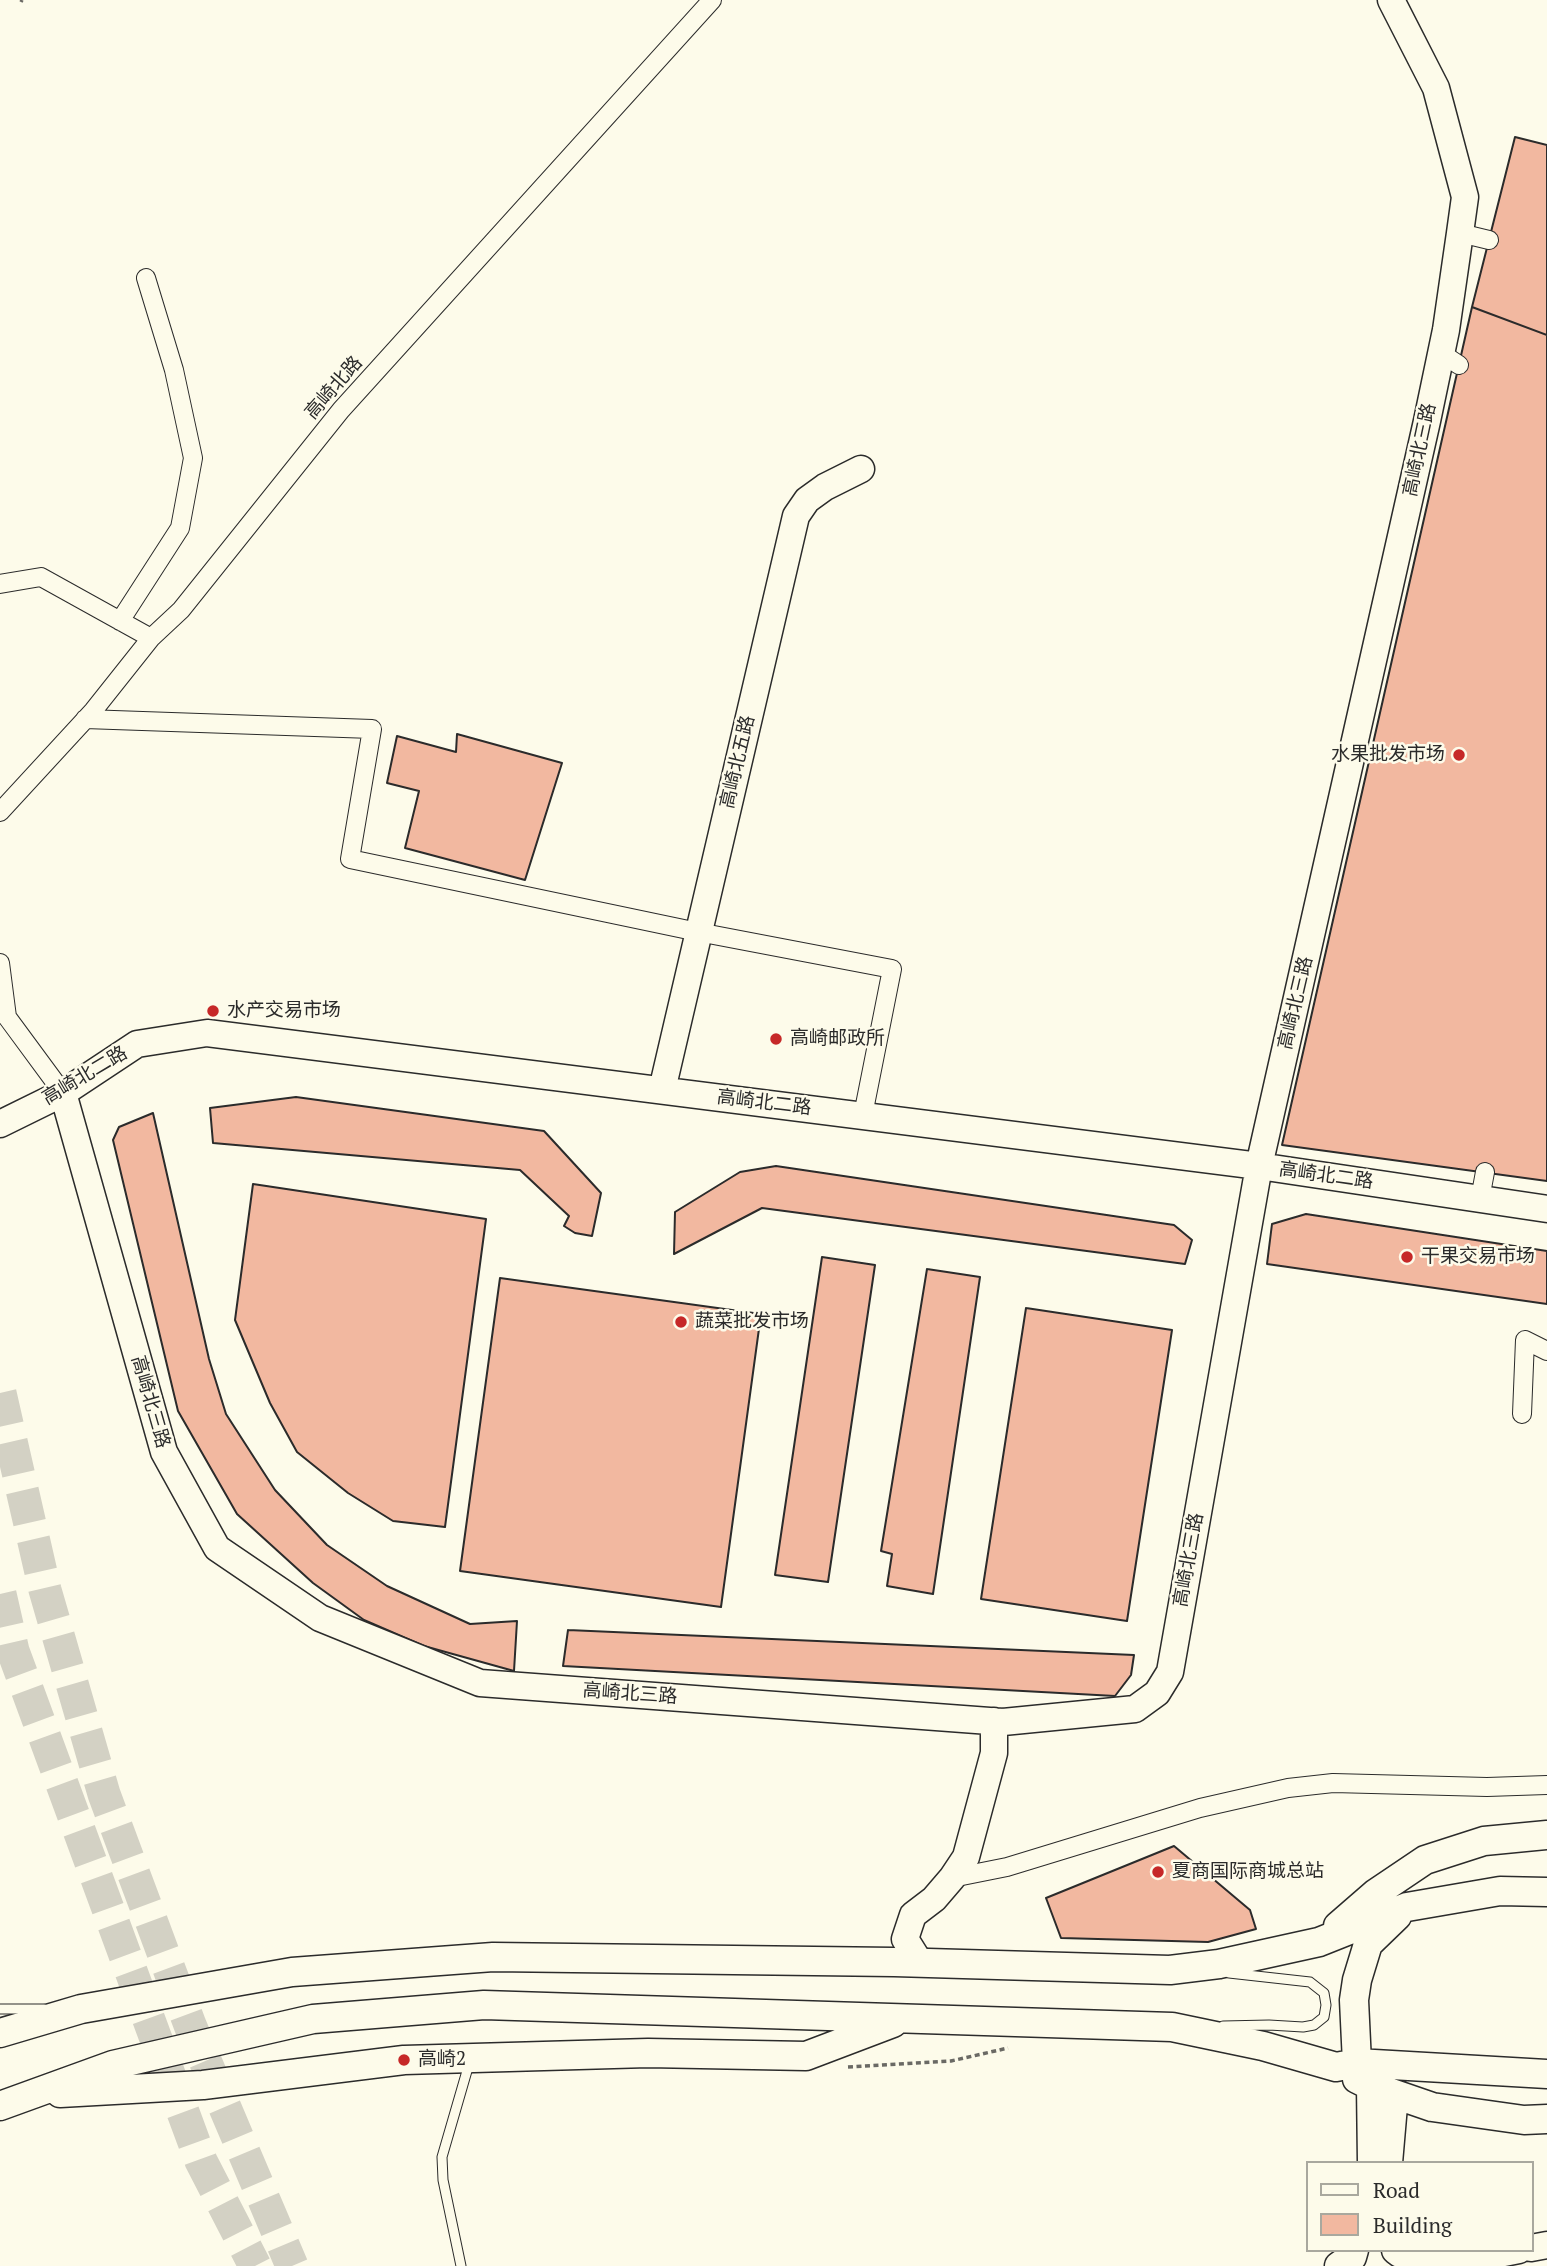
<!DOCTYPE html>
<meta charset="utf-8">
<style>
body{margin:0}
#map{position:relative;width:1547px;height:2266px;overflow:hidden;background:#fdfbea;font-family:"PT Serif",serif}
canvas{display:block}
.legend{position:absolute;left:1306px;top:2161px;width:228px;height:91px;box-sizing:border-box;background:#fdfbea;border:2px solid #a9a89e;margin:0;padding:9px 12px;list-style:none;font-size:21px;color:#2b2b2b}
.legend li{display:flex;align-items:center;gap:14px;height:35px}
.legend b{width:35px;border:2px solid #a9a89e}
</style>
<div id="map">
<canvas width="1547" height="2266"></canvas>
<ul class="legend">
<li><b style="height:9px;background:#fdfbea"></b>Road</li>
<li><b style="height:19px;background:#f2b8a0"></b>Building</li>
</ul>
</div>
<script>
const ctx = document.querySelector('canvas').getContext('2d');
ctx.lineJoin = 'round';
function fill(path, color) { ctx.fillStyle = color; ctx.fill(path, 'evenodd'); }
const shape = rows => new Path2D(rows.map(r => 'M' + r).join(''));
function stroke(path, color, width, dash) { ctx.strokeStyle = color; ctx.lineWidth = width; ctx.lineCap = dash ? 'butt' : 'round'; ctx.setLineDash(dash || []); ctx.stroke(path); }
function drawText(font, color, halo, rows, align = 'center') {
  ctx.font = font + ' "PT Serif","Noto Sans SC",serif'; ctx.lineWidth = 5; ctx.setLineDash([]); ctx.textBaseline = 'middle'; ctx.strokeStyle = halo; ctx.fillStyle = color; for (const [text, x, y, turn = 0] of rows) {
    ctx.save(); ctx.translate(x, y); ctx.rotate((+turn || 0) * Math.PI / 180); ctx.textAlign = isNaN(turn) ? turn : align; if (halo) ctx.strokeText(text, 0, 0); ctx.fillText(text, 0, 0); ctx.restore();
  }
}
const building = shape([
 [1515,137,1547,145,1547,335,1472,307,1515,137],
 [1472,307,1547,335,1547,1181,1282,1145,1472,307],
 [457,734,562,763,525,880,405,848,419,791,387,783,397,736,456,752,457,734],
 [296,1097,544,1131,601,1193,592,1236,575,1233,564,1226,569,1216,520,1170,213,1143,210,1108,296,1097],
 [153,1113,209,1359,226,1414,275,1490,327,1545,387,1586,470,1624,517,1621,514,1671,424,1646,364,1620,313,1583,237,1514,178,1411,113,1140,119,1127,153,1113],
 [776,1166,1174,1225,1192,1240,1185,1264,762,1208,674,1254,675,1212,740,1172,776,1166],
 [253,1184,486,1219,445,1527,393,1521,348,1493,297,1452,270,1403,235,1320,253,1184],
 [1306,1214,1547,1251,1547,1304,1267,1264,1272,1224,1306,1214],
 [822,1257,875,1265,828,1582,775,1575,822,1257],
 [927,1269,980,1277,933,1594,887,1586,892,1554,881,1551,927,1269],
 [500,1278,761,1314,721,1607,460,1571,500,1278],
 [1026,1308,1172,1330,1127,1621,981,1599,1026,1308],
 [568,1630,1134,1655,1131,1675,1115,1696,563,1666,568,1630],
 [1174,1846,1250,1910,1256,1929,1208,1942,1061,1938,1046,1898,1174,1846]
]);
const highwayTunnel = shape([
 [0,1393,45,1590,104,1794,190,2025,292,2266],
 [0,1594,13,1651,201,2161,255,2266]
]);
const path = shape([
 [21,2,22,0],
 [848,2067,951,2061,1008,2048]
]);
const lane = shape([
 [0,2009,44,2009],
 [1223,2026,1269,2025,1303,2027,1314,2025,1324,2017,1326,2005,1324,1993,1310,1982,1229,1973],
 [461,2266,443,2180,442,2157,469,2064]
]);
const street = shape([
 [1460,233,1489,240],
 [1441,353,1459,365],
 [0,584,41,577,151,638],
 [120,621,180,528,193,458,174,370,146,278],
 [85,719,372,729,350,859,698,932,892,969,863,1115],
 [0,812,93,711,151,638,181,610,341,410,712,0],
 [0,963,7,1017,63,1093],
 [1480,1199,1485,1172],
 [1522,1414,1525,1340,1547,1351],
 [952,1878,1007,1867,1200,1808,1288,1788,1333,1783,1487,1787,1547,1785]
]);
const secondary = shape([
 [662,1090,796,516,807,500,825,487,861,469],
 [63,1093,164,1452,217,1548,320,1618,480,1683,1003,1722,1135,1709,1157,1693,1170,1672,1259,1166,1427,421,1446,330,1460,233,1465,197,1436,88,1391,0],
 [0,1124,63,1093,137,1044,207,1033,1259,1166,1547,1209],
 [920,1963,905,1939,913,1915,934,1899,952,1878,966,1857,994,1753,994,1721],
 [1531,2248,1547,2245],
 [1469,2260,1519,2250]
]);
const primary = shape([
 [1338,1926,1376,1893,1425,1860,1484,1841,1547,1835],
 [0,2033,81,2009,292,1972,493,1957,894,1962,1170,1970,1219,1964,1319,1942,1407,1907,1500,1891,1547,1892],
 [1357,2079,1371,2086,1432,2107,1524,2120,1547,2119],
 [60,2093,203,2085,404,2060,648,2053,806,2056,893,2023],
 [0,2106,113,2065,313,2019,484,2005,1172,2027,1263,2046,1336,2067,1357,2063,1547,2074],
 [1372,2163,1371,2086,1357,2063,1354,2000,1357,1980,1368,1944,1397,1916],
 [1388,2163,1394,2094],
 [1396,2250,1400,2253,1489,2255],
 [1339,2266,1352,2257,1354,2250]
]);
const markers = [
 [1459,755,7,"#c62828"],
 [213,1011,7,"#c62828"],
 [776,1039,7,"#c62828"],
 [1407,1257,7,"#c62828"],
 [681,1322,7,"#c62828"],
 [1158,1872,7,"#c62828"],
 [404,2060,7,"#c62828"]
];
const streetNames = [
 ["高崎北路",334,388,-49],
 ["高崎北三路",1420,450,-78],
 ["高崎北五路",738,762,-77],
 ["高崎北三路",1296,1003,-77],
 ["高崎北二路",85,1076,-31],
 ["高崎北二路",764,1103,7],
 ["高崎北二路",1326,1176,8],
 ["高崎北三路",150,1402,74],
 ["高崎北三路",1189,1560,-80],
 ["高崎北三路",630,1694,4]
];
const poiNames = [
 ["水果批发市场",1445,755,"right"],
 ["水产交易市场",227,1011],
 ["高崎邮政所",790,1039],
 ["干果交易市场",1421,1257],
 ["蔬菜批发市场",695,1322],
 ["夏商国际商城总站",1172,1872],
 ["高崎2",418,2060]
];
fill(building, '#f2b8a0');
stroke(building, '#2b2b2b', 2);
stroke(highwayTunnel, '#d3d1c4', 33, [33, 17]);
stroke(lane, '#2b2b2b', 11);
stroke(street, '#2b2b2b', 20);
stroke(secondary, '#2b2b2b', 29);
stroke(primary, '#2b2b2b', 31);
stroke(path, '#6a6964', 3.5, [5, 3.5]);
stroke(lane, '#fdfbea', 9);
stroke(street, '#fdfbea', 18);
stroke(secondary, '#fdfbea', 26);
stroke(primary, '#fdfbea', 28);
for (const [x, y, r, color] of markers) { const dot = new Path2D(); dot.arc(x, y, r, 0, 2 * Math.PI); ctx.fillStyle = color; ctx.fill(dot); stroke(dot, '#fdfbea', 2.5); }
drawText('19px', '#2b2b2b', '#fdfbea', streetNames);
drawText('19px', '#2b2b2b', '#fdfbea', poiNames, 'left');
</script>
